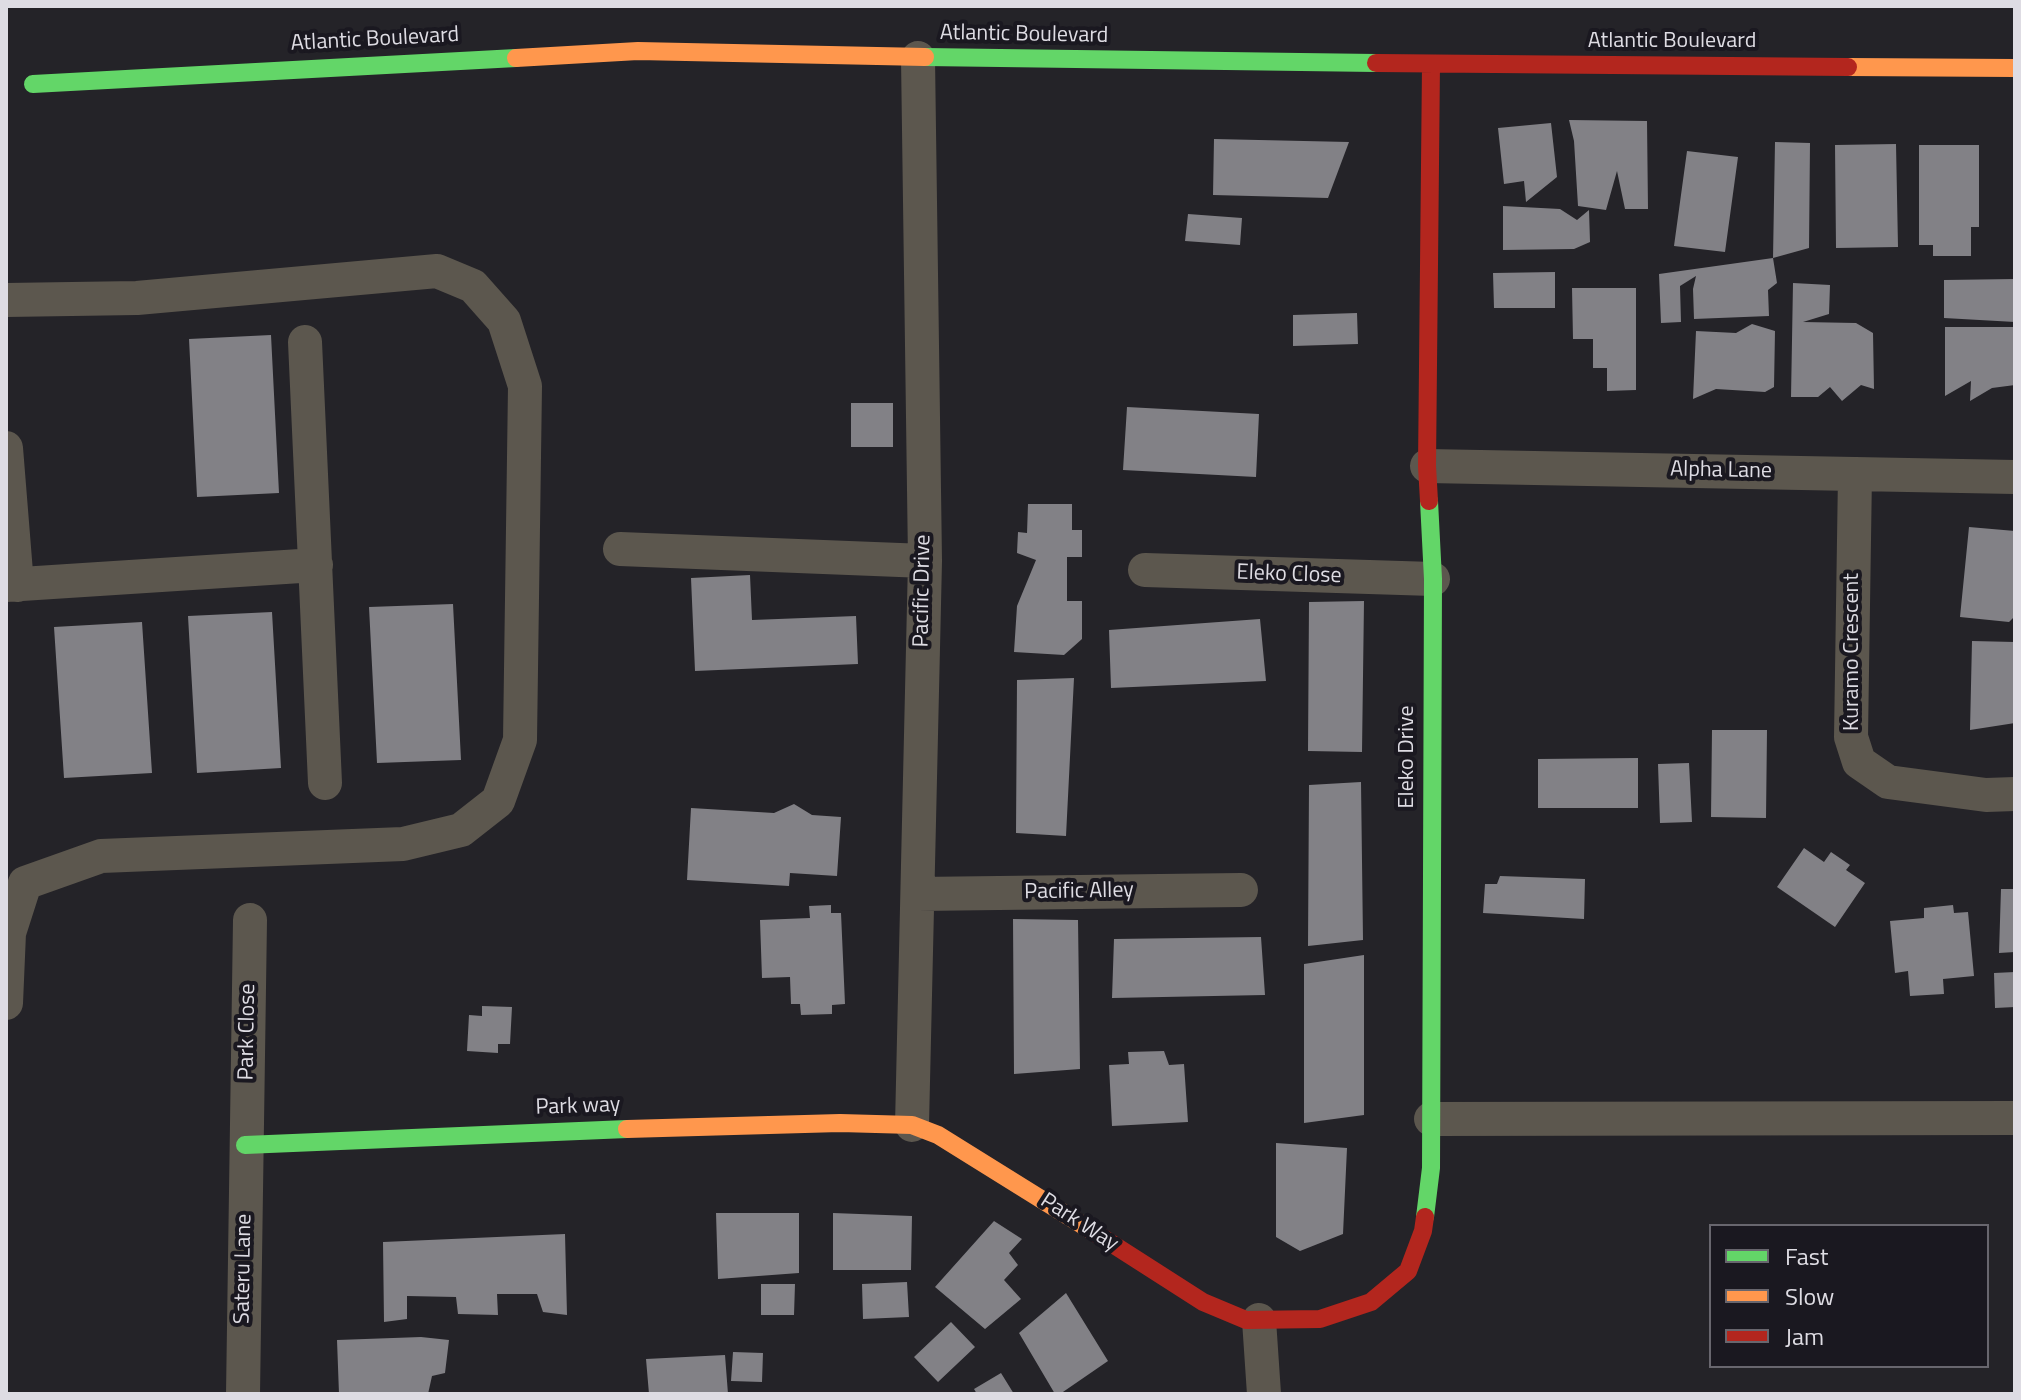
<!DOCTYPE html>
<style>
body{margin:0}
#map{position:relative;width:2021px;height:1400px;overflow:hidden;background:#242328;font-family:"Titillium Web",sans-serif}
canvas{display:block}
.frame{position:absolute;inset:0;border:8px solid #dedce3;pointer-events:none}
.legend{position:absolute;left:1709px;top:1224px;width:280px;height:144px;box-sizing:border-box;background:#1a1820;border:2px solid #68666e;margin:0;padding:10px 14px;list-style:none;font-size:24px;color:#dedce3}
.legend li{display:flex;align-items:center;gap:16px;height:40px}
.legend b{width:40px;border:2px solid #68666e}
</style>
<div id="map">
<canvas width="2021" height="1400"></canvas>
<div class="frame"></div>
<ul class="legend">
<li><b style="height:10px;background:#63d668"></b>Fast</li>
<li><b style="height:10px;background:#ff974d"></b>Slow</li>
<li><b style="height:10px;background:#b3261e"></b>Jam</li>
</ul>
</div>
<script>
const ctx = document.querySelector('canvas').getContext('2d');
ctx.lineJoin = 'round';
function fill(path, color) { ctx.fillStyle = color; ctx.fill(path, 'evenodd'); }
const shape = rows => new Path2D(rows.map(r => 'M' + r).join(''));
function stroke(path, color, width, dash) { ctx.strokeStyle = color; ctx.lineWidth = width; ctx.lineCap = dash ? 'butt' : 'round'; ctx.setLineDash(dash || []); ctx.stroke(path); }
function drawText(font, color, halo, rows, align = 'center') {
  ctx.font = font + ' "Titillium Web",sans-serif'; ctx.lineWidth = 8; ctx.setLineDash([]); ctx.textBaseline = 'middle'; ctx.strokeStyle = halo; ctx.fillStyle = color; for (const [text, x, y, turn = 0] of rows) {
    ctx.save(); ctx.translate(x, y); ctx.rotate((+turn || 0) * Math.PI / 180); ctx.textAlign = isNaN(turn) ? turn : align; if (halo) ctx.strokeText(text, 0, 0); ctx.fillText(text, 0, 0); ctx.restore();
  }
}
const building = shape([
 [1569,120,1647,121,1648,209,1625,209,1617,171,1606,210,1578,206,1574,141],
 [1551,123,1557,177,1526,202,1524,181,1504,184,1498,128],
 [1214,139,1349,142,1328,198,1213,195],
 [1775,142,1810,143,1809,248,1773,258],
 [1896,144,1898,247,1836,248,1835,145],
 [1919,145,1979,145,1979,227,1971,227,1971,256,1933,256,1933,245,1919,245],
 [1687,151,1738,157,1725,252,1674,246],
 [1503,206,1560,209,1577,220,1589,210,1590,242,1574,249,1503,250],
 [1188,214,1242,218,1240,245,1185,241],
 [1773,258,1777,283,1768,290,1769,316,1694,319,1693,289,1696,276,1680,286,1681,322,1661,323,1659,274],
 [1555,272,1555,308,1494,308,1493,273],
 [2015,279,2015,322,1944,318,1944,280],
 [1793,283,1830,285,1829,314,1803,322,1856,323,1873,333,1874,389,1861,385,1842,401,1830,387,1818,397,1791,397],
 [1572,288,1636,288,1636,390,1607,391,1607,368,1593,368,1593,339,1573,339],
 [1357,313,1358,344,1293,346,1293,315],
 [1752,324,1775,331,1774,387,1765,392,1716,389,1693,399,1696,331,1736,333],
 [1945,327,2015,327,2015,385,1992,388,1970,401,1971,381,1945,396],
 [271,335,279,493,197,497,189,339],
 [851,403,893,403,893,447,851,447],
 [1127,407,1259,414,1256,477,1123,470],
 [1028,504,1072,504,1072,530,1082,530,1082,557,1067,557,1067,601,1082,601,1082,639,1064,655,1014,652,1017,606,1036,560,1017,553,1018,532,1027,533],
 [1969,527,2015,531,2015,616,2009,622,1960,617],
 [750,575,752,620,856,616,858,664,695,671,691,578],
 [1364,601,1362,752,1308,751,1309,602],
 [453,604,461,760,377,763,369,607],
 [272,612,281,768,197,773,188,616],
 [1260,619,1266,681,1111,688,1109,630],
 [142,622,152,773,64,778,54,627],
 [1972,641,2015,642,2015,723,1970,730],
 [1074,678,1066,836,1016,833,1017,680],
 [1712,730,1767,730,1766,818,1711,817],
 [1638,758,1638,808,1538,808,1538,759],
 [1689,763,1692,822,1660,823,1658,764],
 [1361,782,1363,940,1308,946,1309,785],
 [794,804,812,815,841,817,837,876,790,873,789,886,687,880,691,808,774,813],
 [1804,848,1824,862,1831,852,1850,865,1846,870,1865,883,1835,927,1777,887],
 [1500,876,1585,879,1584,919,1483,913,1485,884,1497,884],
 [2001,889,2015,889,2015,952,1999,953],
 [831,905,831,913,841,913,845,1004,832,1005,832,1014,801,1015,800,1004,791,1004,790,977,762,978,760,920,810,918,809,906],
 [1953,905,1954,913,1968,912,1974,976,1943,979,1944,994,1910,996,1908,971,1895,973,1890,921,1924,918,1924,908],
 [1013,919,1078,920,1080,1069,1014,1074],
 [1261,937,1265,995,1112,998,1114,939],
 [1364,955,1364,1115,1304,1123,1304,964],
 [2015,972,2015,1007,1995,1008,1994,973],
 [482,1006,512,1007,510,1044,498,1044,498,1053,467,1051,469,1015,482,1016],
 [1164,1051,1169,1065,1184,1064,1188,1122,1112,1126,1109,1065,1129,1064,1128,1052],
 [1276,1143,1347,1148,1343,1234,1300,1251,1276,1237],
 [716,1213,799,1213,799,1273,718,1279],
 [833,1213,912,1216,911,1270,833,1270],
 [994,1221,1022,1239,1009,1253,1018,1265,1004,1280,1021,1299,985,1329,935,1287],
 [565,1234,567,1315,543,1312,537,1294,497,1294,498,1315,458,1314,456,1297,407,1296,407,1319,384,1322,383,1242],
 [907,1282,909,1317,863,1319,862,1284],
 [761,1284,795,1284,794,1315,761,1315],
 [1066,1293,1108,1361,1060,1394,1055,1394,1019,1333],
 [951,1322,975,1347,938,1382,914,1357],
 [421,1337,449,1340,445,1373,432,1376,428,1394,339,1394,337,1340],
 [733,1352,763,1353,762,1382,731,1381],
 [725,1355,728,1394,649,1394,646,1359],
 [1001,1373,1014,1394,977,1394,974,1389]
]);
const street = shape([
 [6,300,137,298,437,271,473,286,504,321,525,386,520,740,498,801,461,830,403,844,101,856,25,883,9,933,6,1003],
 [305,342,325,783],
 [6,448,17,585],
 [1427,466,2015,477],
 [1855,474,1851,737,1859,762,1888,782,1986,795,2015,794],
 [620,549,925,561],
 [1145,570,1433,579],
 [6,585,316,565],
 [918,894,1241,890],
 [1431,1119,2015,1118],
 [912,1125,925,561,918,58],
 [1259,1320,1264,1394],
 [243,1394,250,920]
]);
const fast = shape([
 [925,57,1376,63],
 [33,84,516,58],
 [245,1145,627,1129],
 [1425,1217,1431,1168,1433,579,1429,501]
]);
const slow = shape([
 [516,58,638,51,925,57],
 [1848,67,2015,68],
 [627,1129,840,1123,912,1125,938,1135,1089,1229]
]);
const jam = shape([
 [1376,63,1848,67],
 [1429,501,1427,466,1431,64],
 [1089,1229,1203,1302,1246,1320,1320,1319,1371,1302,1408,1271,1423,1231,1425,1217]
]);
const streetNames = [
 ["Atlantic Boulevard",1024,35,1],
 ["Atlantic Boulevard",375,40,-3],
 ["Atlantic Boulevard",1672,42],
 ["Alpha Lane",1721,471,1],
 ["Eleko Close",1289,575,2],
 ["Pacific Drive",923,591,-89],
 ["Kuramo Crescent",1853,652,-90],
 ["Eleko Drive",1408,757,-90],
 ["Pacific Alley",1079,892,-1],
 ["Park Close",248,1032,-89],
 ["Park way",578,1107,-2],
 ["Park Way",1079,1223,33],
 ["Sateru Lane",244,1269,-89]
];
fill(building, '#828186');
stroke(street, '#5c574e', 34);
stroke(fast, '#63d668', 18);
stroke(slow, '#ff974d', 18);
stroke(jam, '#b3261e', 18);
drawText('22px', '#dedce3', '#1a1820', streetNames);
</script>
